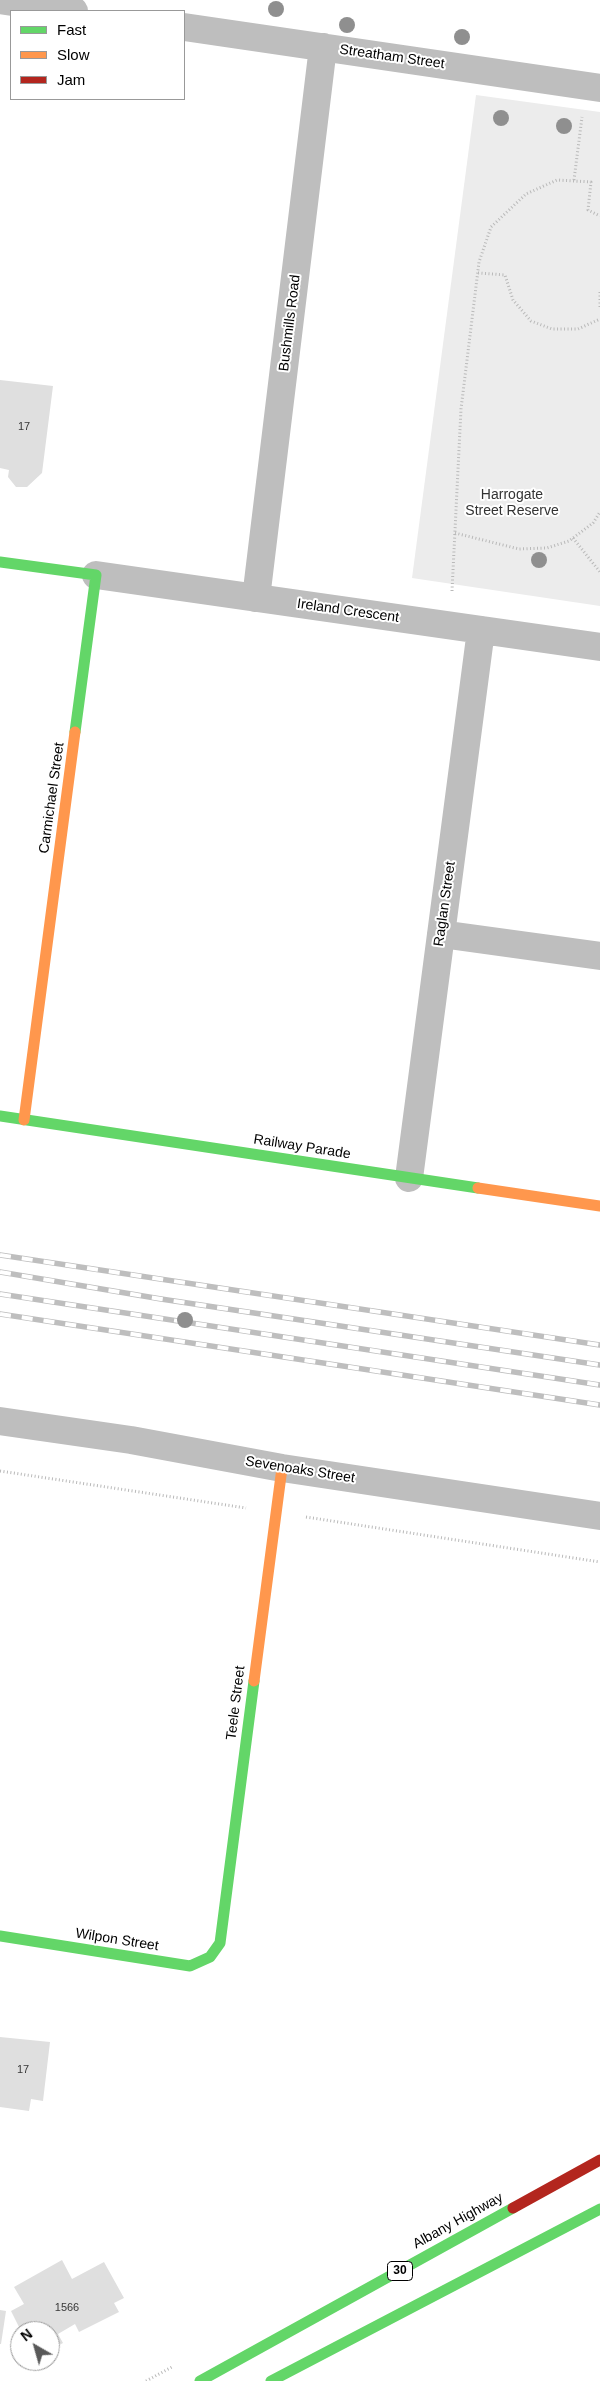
<!DOCTYPE html>
<style>
body{margin:0}
#map{position:relative;width:600px;height:2381px;overflow:hidden;background:#fff;font-family:Arial,sans-serif}
canvas{display:block}
.legend{position:absolute;left:10px;top:10px;width:175px;height:90px;box-sizing:border-box;background:#fff;border:1px solid #999;margin:0;padding:6px 9px;list-style:none;font-size:15px;color:#000}
.legend li{display:flex;align-items:center;gap:10px;height:25px}
.legend b{width:25px;border:1px solid #999}
.north{position:absolute;left:10px;top:2321px;width:50px;height:50px;box-sizing:border-box;background:#fff;border:1px solid #999;border-radius:50%;rotate:322deg;font-size:14px;font-weight:700;line-height:20px;text-align:center;color:#000}
.north::after{content:'';display:block;margin:auto;width:18px;height:22px;background:#595959;clip-path:polygon(50% 0,100% 100%,50% 72%,0 100%)}
</style>
<div id="map">
<canvas width="600" height="2381"></canvas>
<ul class="legend">
<li><b style="height:6px;background:#63d668"></b>Fast</li>
<li><b style="height:6px;background:#ff974d"></b>Slow</li>
<li><b style="height:6px;background:#b3261e"></b>Jam</li>
</ul>
<div class="north">N</div>
</div>
<script>
const ctx = document.querySelector('canvas').getContext('2d');
ctx.lineJoin = 'round';
function fill(path, color) { ctx.fillStyle = color; ctx.fill(path, 'evenodd'); }
const shape = rows => new Path2D(rows.map(r => 'M' + r).join(''));
function stroke(path, color, width, dash) { ctx.strokeStyle = color; ctx.lineWidth = width; ctx.lineCap = dash ? 'butt' : 'round'; ctx.setLineDash(dash || []); ctx.stroke(path); }
function drawText(font, color, halo, rows, align = 'center') {
  ctx.font = font + ' Arial,sans-serif'; ctx.lineWidth = 4; ctx.setLineDash([]); ctx.textBaseline = 'middle'; ctx.strokeStyle = halo; ctx.fillStyle = color; for (const [text, x, y, turn = 0] of rows) {
    ctx.save(); ctx.translate(x, y); ctx.rotate((+turn || 0) * Math.PI / 180); ctx.textAlign = isNaN(turn) ? turn : align; if (halo) ctx.strokeText(text, 0, 0); ctx.fillText(text, 0, 0); ctx.restore();
  }
}
const green = shape([
 [476,95,600,112,600,606,412,578]
]);
const building = shape([
 [0,380,53,386,42,473,27,487,16,487,8,477,9,470,0,468],
 [0,2037,50,2042,43,2101,31,2099,29,2111,0,2107],
 [62,2260,72,2279,104,2262,124,2298,114,2303,119,2312,79,2332,75,2324,58,2334,63,2343,50,2350,50,2331,21,2331,11,2311,24,2304,14,2287],
 [0,2310,6,2311,1,2344,0,2344]
]);
const path = shape([
 [574,180,582,117],
 [478,273,505,275,513,300,531,321,552,329,578,329,600,319],
 [600,292,600,307],
 [455,533,519,549,547,548,569,541,593,523,600,512],
 [573,538,600,572],
 [452,591,461,409,479,262,491,227,526,194,557,180,591,182,588,210,600,216],
 [0,1471,246,1508],
 [306,1517,600,1562],
 [146,2381,172,2367]
]);
const street = shape([
 [0,0,74,11],
 [184,27,600,88],
 [96,575,600,647],
 [256,598,323,47],
 [441,934,600,956],
 [409,1178,481,630],
 [0,1421,131,1440,282,1468,600,1516]
]);
const fast = shape([
 [0,562,96,575,75,732],
 [0,1116,478,1188],
 [0,1936,190,1966,210,1957,220,1943,254,1681],
 [200,2381,513,2208],
 [271,2381,600,2209]
]);
const slow = shape([
 [24,1120,75,732],
 [478,1188,600,1206],
 [254,1681,282,1468]
]);
const jam = shape([
 [513,2208,600,2160]
]);
const rail = shape([
 [0,1255,600,1345],
 [0,1272,161,1299,600,1365],
 [0,1294,600,1385],
 [0,1314,600,1405]
]);
const trees = [
 [276,9],
 [347,25],
 [462,37],
 [501,118],
 [564,126],
 [539,560],
 [185,1320]
];
const numberNames = [
 ["17",24,427],
 ["17",23,2070],
 ["1566",67,2308]
];
const shields = [
 [400,2271,25]
];
const shieldNames = [
 ["30",400,2271]
];
const streetNames = [
 ["Streatham Street",392,57,8],
 ["Bushmills Road",290,323,-83],
 ["Ireland Crescent",348,611,8],
 ["Carmichael Street",52,798,-82],
 ["Raglan Street",445,904,-82],
 ["Railway Parade",302,1147,9],
 ["Sevenoaks Street",300,1470,9],
 ["Teele Street",236,1703,-83],
 ["Wilpon Street",117,1940,9],
 ["Albany Highway",458,2221,-29]
];
const parkNames = [
 ["Harrogate",512,495],
 ["Street Reserve",512,511]
];
fill(green, '#ececec');
fill(building, '#dfdfdf');
stroke(path, '#b9b9b9', 3, [1, 2.5]);
stroke(street, '#bebebe', 28);
stroke(fast, '#63d668', 11);
stroke(slow, '#ff974d', 11);
stroke(jam, '#b3261e', 11);
stroke(rail, '#bebebe', 5.5);
stroke(rail, '#fff', 4, [11]);
ctx.fillStyle = '#8f8f8f';
for (const [x, y] of trees) { ctx.beginPath(); ctx.arc(x, y, 8, 0, 2 * Math.PI); ctx.fill(); }
drawText('11px', '#383838', null, numberNames);
for (const [x, y, w] of shields) { const box = new Path2D(); box.roundRect(x - w / 2, y - 9.5, w, 19, 4); ctx.fillStyle = '#fff'; ctx.fill(box); stroke(box, '#000', 1); }
drawText('bold 12px', '#000', null, shieldNames);
drawText('14px', '#000', '#fff', streetNames);
drawText('14px', '#333', '#fff', parkNames);
</script>
